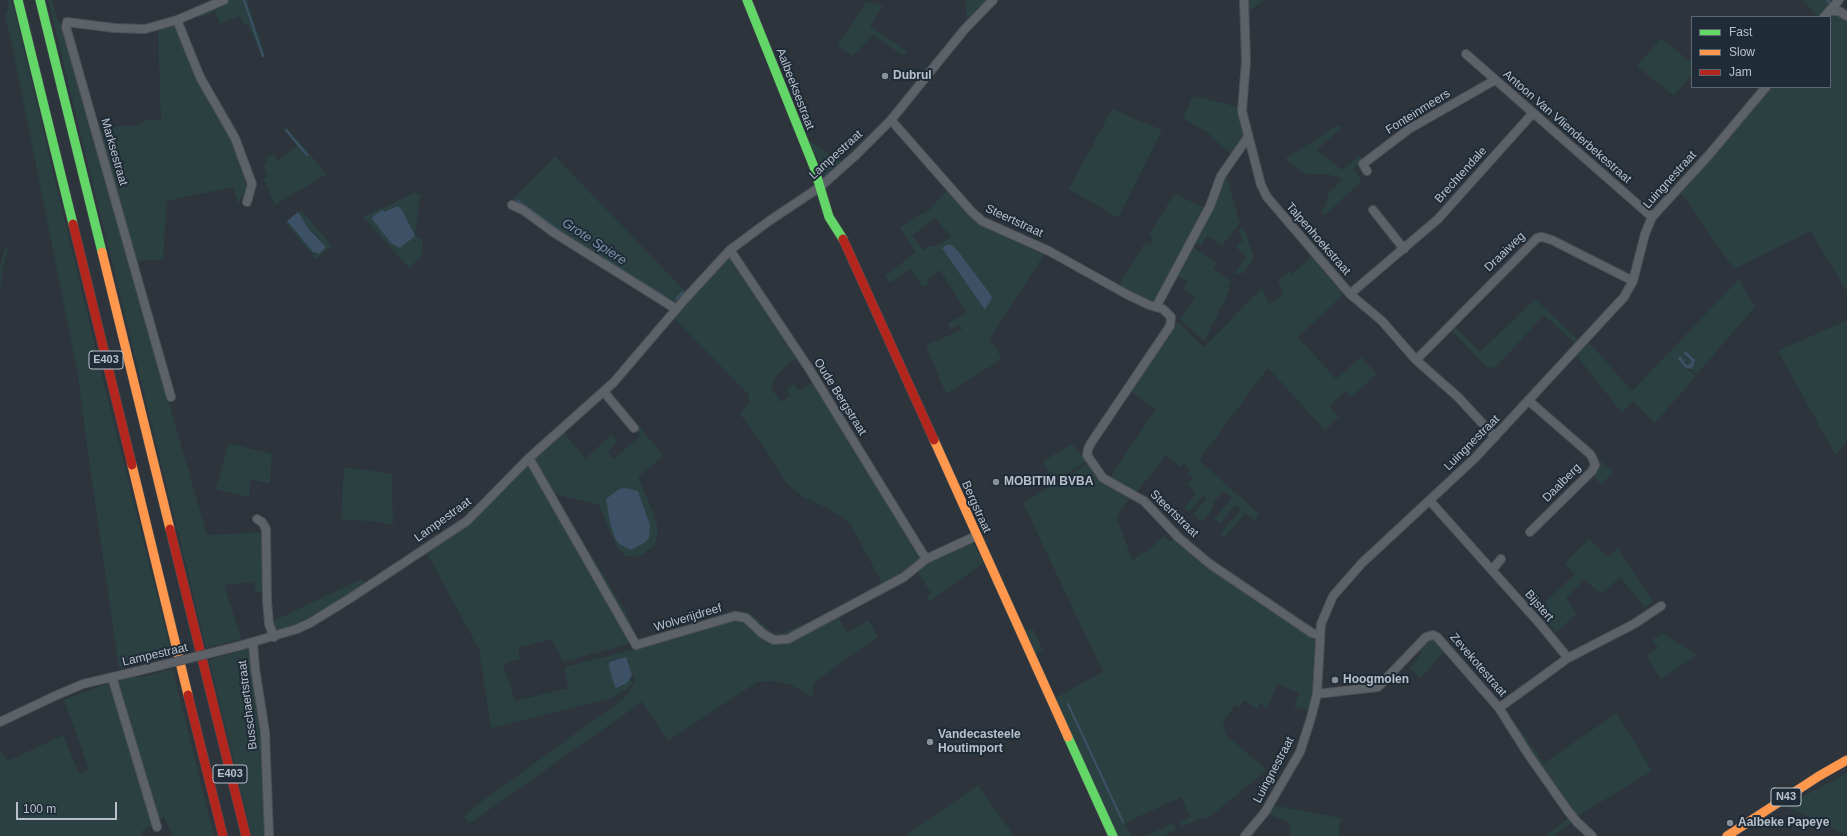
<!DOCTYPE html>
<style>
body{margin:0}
#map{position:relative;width:1847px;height:836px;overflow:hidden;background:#2d343b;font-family:Arial,sans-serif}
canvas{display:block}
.legend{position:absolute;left:1691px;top:16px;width:140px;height:72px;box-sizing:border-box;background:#1f2b36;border:1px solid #5c6772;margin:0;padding:5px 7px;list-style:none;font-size:12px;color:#b8c1cb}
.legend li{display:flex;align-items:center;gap:8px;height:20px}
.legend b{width:20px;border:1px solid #5c6772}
.scale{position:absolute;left:16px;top:802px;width:101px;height:18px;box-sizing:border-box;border:2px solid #b8c1cb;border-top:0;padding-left:5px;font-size:12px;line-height:14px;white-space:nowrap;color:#b8c1cb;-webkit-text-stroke:3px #1f2b36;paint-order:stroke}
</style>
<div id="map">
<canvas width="1847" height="836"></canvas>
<ul class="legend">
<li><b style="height:5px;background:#63d668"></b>Fast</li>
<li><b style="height:5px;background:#ff974d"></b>Slow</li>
<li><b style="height:5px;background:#b3261e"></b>Jam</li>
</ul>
<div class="scale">100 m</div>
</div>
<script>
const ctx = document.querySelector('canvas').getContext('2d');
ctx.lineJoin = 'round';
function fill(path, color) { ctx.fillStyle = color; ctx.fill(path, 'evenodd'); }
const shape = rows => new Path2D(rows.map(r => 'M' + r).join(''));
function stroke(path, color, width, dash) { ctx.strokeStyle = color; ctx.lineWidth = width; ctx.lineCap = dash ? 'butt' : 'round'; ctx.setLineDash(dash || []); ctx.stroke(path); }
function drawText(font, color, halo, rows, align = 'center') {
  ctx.font = font + ' Arial,sans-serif'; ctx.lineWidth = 4; ctx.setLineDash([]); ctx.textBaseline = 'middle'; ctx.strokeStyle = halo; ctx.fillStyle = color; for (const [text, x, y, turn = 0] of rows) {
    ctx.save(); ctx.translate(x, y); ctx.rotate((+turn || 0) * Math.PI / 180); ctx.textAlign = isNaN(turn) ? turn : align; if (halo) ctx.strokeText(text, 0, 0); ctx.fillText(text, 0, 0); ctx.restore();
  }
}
const green = shape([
 [7,0,12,0,103,379,172,655,119,669,87,446,78,375,10,36,5,17,8,10],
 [48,0,52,0,57,19,60,23,207,535,264,532,263,592,256,592,254,582,224,585,242,641,238,640,206,648],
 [231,0,247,0,266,57,262,58,248,24,244,26,240,16,220,24,215,11,199,18,197,14],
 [965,0,989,0,969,19,967,18],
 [1247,0,1264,0,1247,13],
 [1802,0,1833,0,1834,1,1821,17,1818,17],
 [866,2,883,6,870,26,908,52,902,55,873,35,853,56,837,46],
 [1837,13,1847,20,1847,292,1811,231,1734,269,1681,193,1771,87,1830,87,1830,17],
 [175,22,234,139,249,184,238,204,233,187,167,201,163,259,135,262,101,130,125,125,137,126,142,124,147,119,161,121,158,29],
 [1661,38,1692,63,1692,74,1674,96,1637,66],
 [1193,96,1239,107,1246,134,1233,155,1230,154,1208,133,1183,118],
 [1112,109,1162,130,1118,218,1069,189],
 [1338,125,1341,128,1317,150,1342,170,1359,156,1364,160,1353,169,1362,181,1324,216,1321,211,1325,205,1329,192,1340,182,1340,178,1327,174,1305,174,1285,159],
 [287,128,327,174,275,205,263,179,268,176,263,164,267,162,265,158,273,154,278,160,297,146,284,129],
 [807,139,844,164,826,180,818,159],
 [555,156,686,292,676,304,673,304,554,231,512,200],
 [1226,173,1240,223,1222,245,1207,236,1201,246,1195,240],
 [948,189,970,214,1045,253,990,339,1002,359,946,394,926,345,962,330,960,325,950,329,948,323,967,313,940,270,927,279,928,285,926,286,922,286,910,269,890,283,885,276,916,252,900,228,915,217,928,211],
 [935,218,951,237,934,247,931,245,923,250,912,236],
 [958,251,991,295,992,298,985,310,981,305],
 [414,193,420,194,415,236,423,240,421,257,409,268,363,217],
 [1174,194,1206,208,1156,299,1150,302,1122,289,1121,282,1145,242,1150,245,1153,238,1149,235],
 [301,210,332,246,316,259,285,222,287,221,315,254,319,254,323,250,325,246,302,219,298,212],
 [1244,228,1253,256,1253,259,1244,273,1234,274,1246,257,1236,247,1243,240,1238,230],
 [5,247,8,248,3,268,0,291,0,268],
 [1190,248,1194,248,1216,263,1213,268,1231,282,1227,288,1230,289,1205,340,1203,340,1180,319,1195,297,1184,289,1188,281,1175,275],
 [1313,255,1336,282,1343,295,1298,337,1336,379,1361,357,1377,374,1351,397,1345,391,1329,406,1339,417,1325,430,1268,368,1199,460,1259,514,1255,520,1245,513,1225,537,1220,534,1241,509,1235,505,1220,524,1214,519,1232,498,1223,491,1212,505,1214,507,1202,522,1193,514,1206,498,1203,496,1189,512,1184,508,1196,493,1187,485,1193,478,1187,473,1190,469,1184,463,1181,467,1166,455,1136,493,1108,480,1156,409,1129,390,1172,327,1177,323,1180,324,1204,347,1262,288,1269,304,1283,295,1278,280,1289,271,1292,274],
 [728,256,732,256,798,357,788,364,776,376,771,388,781,402,790,396,786,389,794,384,799,390,814,382,924,559,908,572,785,638,769,635,743,615,639,643,533,460,563,431,585,459,611,435,618,441,608,453,613,459,641,436,611,398,609,394,611,392,662,454,662,457,638,477,653,512,658,529,655,545,643,554,635,557,626,556,617,547,599,505,555,494,625,611,637,638,641,639,735,610,749,612,773,633,781,634,822,616,882,583,851,525,844,518,825,507,803,497,786,483,766,450,740,414,749,402,749,395,673,317],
 [638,491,650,525,649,538],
 [1739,279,1755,307,1697,374,1691,369,1695,362,1692,355,1686,351,1683,353,1688,359,1691,360,1692,363,1689,365,1685,361,1686,368,1696,376,1655,423,1633,401,1622,413,1576,355,1588,341,1632,391],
 [1535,299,1578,339,1574,343,1544,315,1495,368,1492,366,1489,369,1452,331,1455,327,1480,352],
 [1847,320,1847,441,1836,456,1778,351],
 [228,443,272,454,270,484,251,479,249,497,216,489],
 [1072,444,1087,461,1054,482,1043,461],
 [1598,459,1613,472,1601,485,1592,474,1600,466],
 [1089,463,1132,495,1116,517,1133,561,1142,552,1144,554,1164,536,1170,542,1175,536,1314,638,1316,641,1313,695,1309,711,1294,707,1299,693,1278,684,1267,708,1260,703,1257,709,1244,700,1239,708,1235,705,1223,722,1226,735,1267,770,1206,820,1204,817,1182,827,1180,822,1191,817,1181,797,1125,823,1131,836,1117,836,1053,699,1103,672,1023,503],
 [529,464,626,633,629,644,563,662,552,639,518,648,520,659,503,664,515,701,568,688,564,667,631,650,735,617,739,618,773,641,838,616,847,632,868,620,878,637,813,683,813,697,791,685,773,681,757,682,668,741,642,702,469,824,464,817,474,807,619,702,629,693,635,680,632,675,630,669,615,687,621,687,630,679,633,683,626,690,611,698,491,728,479,649,426,552],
 [344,467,392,474,393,525,373,521,341,520],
 [1589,539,1608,557,1618,548,1653,601,1645,608,1620,577,1602,594,1584,580,1566,598,1577,614,1556,632,1530,603,1534,600,1540,607,1575,574,1565,563],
 [972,541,984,563,929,601,926,598,931,593,917,571,935,557],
 [361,579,366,583,342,599,294,626,281,630,276,631,274,628,271,622],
 [1025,626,1028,631,1033,629,1043,650,1032,655,1020,628],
 [1662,633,1697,655,1661,679,1646,656,1658,647,1652,640],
 [1433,638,1445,650,1421,678,1409,668,1422,653,1417,649,1426,640],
 [250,648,262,729,267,836,252,836,209,660],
 [173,669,214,836,173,836,164,817,141,832,143,836,0,836,0,749,8,761,63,735,79,773,89,769,64,700,109,683,112,687,119,679,136,675,138,678],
 [1617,713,1652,771,1576,817,1516,730,1519,728,1544,763],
 [1847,773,1847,835,1785,806],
 [978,785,1014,836,905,836],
 [1272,805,1341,818,1338,834,1341,836,1290,836,1290,823,1269,814],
 [1570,817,1573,821,1553,836,1545,836],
 [1173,823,1176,830,1163,836,1146,836]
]);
const water = shape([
 [398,206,402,210,415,236,400,248,391,243,372,219,373,216,383,210,384,212],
 [298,212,309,229,325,246,325,248,319,254,313,252,287,221],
 [948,244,953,246,958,251,991,295,992,298,985,310,942,248],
 [1686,351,1695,360,1694,365,1691,369,1686,368,1678,359,1680,356,1687,365,1692,363,1691,360,1683,353],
 [625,488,638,491,650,525,649,538,644,543,631,550,619,544,615,538,610,523,606,499,619,489],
 [626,657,632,675,627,683,617,688,615,687,609,667,609,662]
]);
const stream = shape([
 [244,0,263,56],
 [1827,0,1830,3],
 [286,130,307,155],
 [517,200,567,236,664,296],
 [676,299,683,292],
 [1068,704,1123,822]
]);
const street = shape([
 [1244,0,1246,61,1242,111,1261,185,1267,197,1350,294,1382,321,1416,360,1458,397,1495,437],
 [1829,11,1839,11,1847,16],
 [1824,17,1839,0],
 [177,20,200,77,235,138,252,184,247,202],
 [1466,54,1652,217],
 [891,120,971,211,982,221,1049,251,1128,295,1149,305,1163,309,1171,317,1170,326,1091,443,1088,449,1087,455,1103,478,1144,501,1179,538,1210,564,1312,633,1320,635],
 [1367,171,1363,164,1409,129,1495,80],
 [512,205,523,210,553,232,676,309],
 [1373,210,1404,249],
 [730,250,808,367,926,559],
 [1350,294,1438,219,1533,113],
 [1156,307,1210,206,1221,176,1248,137],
 [1416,360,1537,238,1542,237,1552,240,1633,281],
 [604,392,634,428],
 [171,397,66,27,67,22,114,28,145,29,177,20,224,0],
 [1529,401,1590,454,1593,459,1595,465,1592,471,1530,532],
 [529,458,636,645,735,616,746,618,763,634,774,640,788,639,904,577,926,559,976,536],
 [1430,501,1540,624,1568,658],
 [257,519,262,522,266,529,267,600,269,624,274,637],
 [1492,570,1501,559],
 [253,642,255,668,265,732,269,836],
 [239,646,297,629,310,623,349,599,467,521,529,458,614,382,684,300,730,250,769,221,820,187,856,155,891,120,964,30,993,0],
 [112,677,157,827],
 [1317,694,1378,687,1426,637,1433,635,1437,637,1499,708,1528,754,1568,811,1577,822,1592,836],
 [1499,708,1568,658,1634,624,1661,606],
 [0,722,57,695,83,684,142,670],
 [1245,836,1265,812,1300,752,1311,718,1317,694,1321,624,1333,596,1362,563,1475,458,1624,297,1633,281,1645,234,1652,217,1708,156,1766,87]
]);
const fast = shape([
 [18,0,73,224],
 [40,0,102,252],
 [747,0,814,167,829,217,843,239],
 [1068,737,1113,836]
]);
const slow = shape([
 [102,252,170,529],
 [934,440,1068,737],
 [132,465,188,695],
 [1727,836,1819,776,1847,760]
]);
const jam = shape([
 [73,224,132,465],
 [843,239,934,440],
 [170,529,246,836],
 [188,695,223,836]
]);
const streetBridge = shape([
 [142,670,239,646]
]);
const markers = [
 [885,76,4,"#879099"],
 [996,482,4,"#879099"],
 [1335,680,4,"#879099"],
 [930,742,4,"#879099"],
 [1730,823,4,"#879099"]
];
const shields = [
 [106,360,34],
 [230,774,34],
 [1786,797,30]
];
const shieldNames = [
 ["E403",106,360],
 ["E403",230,774],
 ["N43",1786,797]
];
const poiNames = [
 ["Dubrul",893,76],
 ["MOBITIM BVBA",1004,482],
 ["Hoogmolen",1343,680],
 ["Vandecasteele",938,735],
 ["Houtimport",938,749],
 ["Aalbeke Papeye",1738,823]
];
const streetNames = [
 ["Aalbeeksestraat",795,89,69],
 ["Fonteinmeers",1418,112,-32],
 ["Antoon Van Vlienderbekestraat",1567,127,41],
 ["Marksestraat",114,152,74],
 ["Lampestraat",836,155,-42],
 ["Brechtendale",1461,175,-48],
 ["Luingnestraat",1670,180,-48],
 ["Steertstraat",1014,221,25],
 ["Talpenhoekstraat",1318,239,49],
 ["Draaiweg",1505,252,-44],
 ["Oude Bergstraat",840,397,58],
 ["Luingnestraat",1472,443,-45],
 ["Daalberg",1562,483,-45],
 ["Bergstraat",976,507,66],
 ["Steertstraat",1174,514,44],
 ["Lampestraat",443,520,-36],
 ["Bijstert",1539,606,49],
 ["Wolverijdreef",688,618,-17],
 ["Lampestraat",155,655,-13],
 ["Zevekotestraat",1478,665,49],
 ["Busschaertstraat",248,705,-97],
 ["Luingnestraat",1274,770,-62]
];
const waterNames = [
 ["Grote Spiere",594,242,33]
];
fill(green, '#2a4041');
fill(water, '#3c5165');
stroke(stream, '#3c5165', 2);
stroke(street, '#4b5055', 10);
stroke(fast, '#4b5055', 10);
stroke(slow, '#4b5055', 10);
stroke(jam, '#4b5055', 10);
stroke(street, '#5d6269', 8);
stroke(fast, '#63d668', 9);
stroke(slow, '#ff974d', 9);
stroke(jam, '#b3261e', 9);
stroke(streetBridge, '#4b5055', 10, []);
stroke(streetBridge, '#5d6269', 8);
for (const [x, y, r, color] of markers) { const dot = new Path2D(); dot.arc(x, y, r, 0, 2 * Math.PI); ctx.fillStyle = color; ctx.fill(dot); stroke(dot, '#1f2b36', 1.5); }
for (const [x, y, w] of shields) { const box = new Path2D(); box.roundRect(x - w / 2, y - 9, w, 18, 3); ctx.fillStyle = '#1f2b36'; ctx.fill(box); stroke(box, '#b8c1cb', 1); }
drawText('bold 11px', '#b8c1cb', null, shieldNames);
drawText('bold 12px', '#b8c1cb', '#1f2b36', poiNames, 'left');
drawText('12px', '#b8c1cb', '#1f2b36', streetNames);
drawText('italic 13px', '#7995ad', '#1f2b36', waterNames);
</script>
